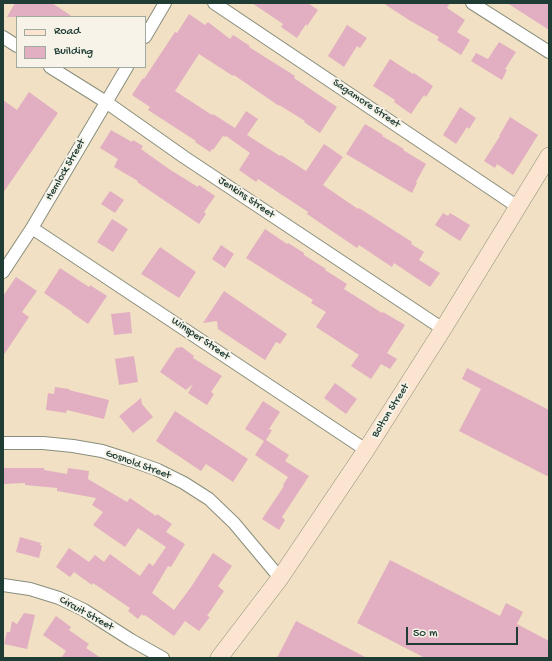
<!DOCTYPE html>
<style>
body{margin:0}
#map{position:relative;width:552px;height:661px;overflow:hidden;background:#f1e0c3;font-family:"Gochi Hand",sans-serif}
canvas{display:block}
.frame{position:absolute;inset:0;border:4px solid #1f3d34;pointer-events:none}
.legend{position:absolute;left:16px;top:16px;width:130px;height:52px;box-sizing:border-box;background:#f7f3e8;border:1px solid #a1aaa0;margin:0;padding:5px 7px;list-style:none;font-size:12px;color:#1f3d34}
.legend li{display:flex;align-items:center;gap:8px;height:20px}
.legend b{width:20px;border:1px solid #a1aaa0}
.scale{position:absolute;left:406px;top:627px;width:112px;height:18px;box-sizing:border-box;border:2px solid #1f3d34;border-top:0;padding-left:5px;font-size:12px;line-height:14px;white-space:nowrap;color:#1f3d34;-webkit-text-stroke:3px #f7f3e8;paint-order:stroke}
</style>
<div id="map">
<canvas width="552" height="661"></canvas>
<div class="frame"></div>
<ul class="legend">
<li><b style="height:5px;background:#fce5d0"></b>Road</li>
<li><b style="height:11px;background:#e1afc1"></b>Building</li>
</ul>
<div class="scale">50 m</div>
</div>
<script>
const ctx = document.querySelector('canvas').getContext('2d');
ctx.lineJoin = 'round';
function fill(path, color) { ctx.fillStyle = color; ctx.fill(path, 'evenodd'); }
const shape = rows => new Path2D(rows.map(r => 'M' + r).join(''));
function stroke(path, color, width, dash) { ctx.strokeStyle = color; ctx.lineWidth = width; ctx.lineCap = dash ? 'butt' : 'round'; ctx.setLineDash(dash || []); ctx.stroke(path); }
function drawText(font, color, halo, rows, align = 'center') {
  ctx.font = font + ' "Gochi Hand",sans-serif'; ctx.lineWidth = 4; ctx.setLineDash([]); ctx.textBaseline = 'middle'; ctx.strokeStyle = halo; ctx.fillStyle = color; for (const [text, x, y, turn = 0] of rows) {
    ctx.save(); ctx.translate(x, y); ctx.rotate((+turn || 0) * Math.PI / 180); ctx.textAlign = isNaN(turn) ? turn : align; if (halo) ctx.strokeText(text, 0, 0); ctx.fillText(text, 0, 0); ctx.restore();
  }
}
const building = shape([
 [15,3,52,3,73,17,7,17],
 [252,3,308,3,318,10,307,26,306,24,297,38,281,27,283,24],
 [383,3,450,3,447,8,465,20,457,32,470,40,461,55,437,40,439,37,409,20],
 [507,3,549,3,549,30,532,19],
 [189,14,205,25,208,22,230,39,233,35,250,46,249,47,295,76,294,78,337,107,320,133,304,122,305,121,279,105,279,106,234,75,233,76,199,54,175,91,212,115,213,114,235,128,246,111,258,119,247,135,280,156,281,155,306,171,324,144,343,157,323,185,358,209,359,208,412,242,411,244,424,252,419,260,440,273,430,287,394,263,392,267,359,245,357,248,307,214,308,212,258,179,256,182,239,170,250,153,226,136,225,137,223,136,213,150,212,149,210,152,195,142,196,141,148,110,150,107,132,95,143,78,144,79,175,32,177,33],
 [347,25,367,38,360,48,357,46,344,67,328,56],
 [499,42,516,52,505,69,507,70,502,80,471,61,476,53,488,59],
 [390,59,413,74,414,73,433,86,426,97,424,95,411,114,394,102,395,100,373,86],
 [29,92,58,113,3,193,3,100,17,110],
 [460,107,476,118,469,129,467,127,456,144,443,135],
 [510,117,538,135,513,175,497,164,495,168,484,161,500,136,499,136],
 [365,124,383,135,382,136,404,149,403,150,426,164,416,182,417,183,412,193,346,154],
 [111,130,132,142,133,140,143,146,141,149,169,169,198,187,199,185,215,196,204,212,206,214,199,224,137,182,138,181,114,167,118,159,100,148],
 [110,191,124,200,115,213,101,204],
 [443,213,448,216,450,213,470,225,460,241,435,225],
 [112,219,128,229,113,252,97,242],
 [265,229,287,244,288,243,304,253,304,255,326,269,325,270,347,284,344,289,382,313,383,312,405,325,387,353,397,359,390,369,381,364,371,379,351,366,359,355,316,327,326,312,311,303,313,300,246,258],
 [221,245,234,254,225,268,212,259],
 [160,247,196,272,179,298,151,280,141,274],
 [60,268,89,287,90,285,107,296,88,324,72,313,72,312,44,293],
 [16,277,37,291,22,312,29,317,3,356,3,296],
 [224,291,287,334,280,344,276,342,265,360,218,329,217,321,203,323],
 [130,312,132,333,114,335,111,314],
 [182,347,194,356,193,358,222,376,211,392,214,394,207,405,188,393,193,384,186,390,160,372,176,348],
 [134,356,138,382,119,385,115,359],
 [467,368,549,410,549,477,459,431,481,389,462,379],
 [335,383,357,399,346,414,324,398],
 [55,387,69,389,69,390,109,400,104,419,67,410,66,413,46,410,48,393,54,394],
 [141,398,142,404,153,417,133,433,119,416],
 [263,401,280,412,269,429,272,430,266,440,289,455,285,461,309,476,282,517,285,520,279,530,262,519,284,486,283,485,288,477,255,455,264,441,245,429],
 [175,411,248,459,233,482,206,464,201,471,156,441],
 [3,468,44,468,44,470,67,474,68,468,89,471,88,479,127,502,130,498,156,516,157,514,172,524,166,532,185,544,171,567,168,566,152,593,174,610,191,587,213,553,232,566,218,586,224,591,207,616,210,617,199,631,185,621,174,636,145,615,144,616,142,614,138,619,128,611,130,608,93,583,92,585,74,572,70,577,56,567,69,548,89,562,95,555,104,562,110,554,140,576,149,563,153,566,166,547,138,528,125,547,93,525,103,512,92,505,96,498,57,491,57,488,25,485,25,483,3,484],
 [20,537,41,543,40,545,42,546,39,558,16,552],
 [390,560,500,616,506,603,523,612,517,624,549,641,549,658,425,658,357,623],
 [24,613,35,615,27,649,4,644,7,632,10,632,12,621,17,624],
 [56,616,71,627,69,630,89,644,86,648,101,658,61,658,66,651,43,635],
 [296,621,367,658,277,658]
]);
const street = shape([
 [214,3,518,207],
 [472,3,549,52],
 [3,37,17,46],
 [145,37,165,3],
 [50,67,106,102,184,157,443,329],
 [32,228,366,450],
 [3,272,32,228,127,67],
 [3,443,43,443,73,446,102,451,130,460,158,470,184,483,209,499,234,523,280,578],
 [3,585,30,589,59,598,84,610,131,640,163,658]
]);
const secondary = shape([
 [219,658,280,578,366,450,443,329,549,156]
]);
const streetNames = [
 ["Sagamore Street",366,104,34],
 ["Hemlock Street",66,170,-60],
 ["Jenkins Street",246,198,34],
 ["Winsper Street",200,339,34],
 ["Bolton Street",391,411,-58],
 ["Gosnold Street",138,465,20],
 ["Circuit Street",86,614,29]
];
fill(building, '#e1afc1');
stroke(street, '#888e7c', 14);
stroke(secondary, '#888e7c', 18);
stroke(street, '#fff', 12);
stroke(secondary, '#fce5d0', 17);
drawText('11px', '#1f3d34', '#f7f3e8', streetNames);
</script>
